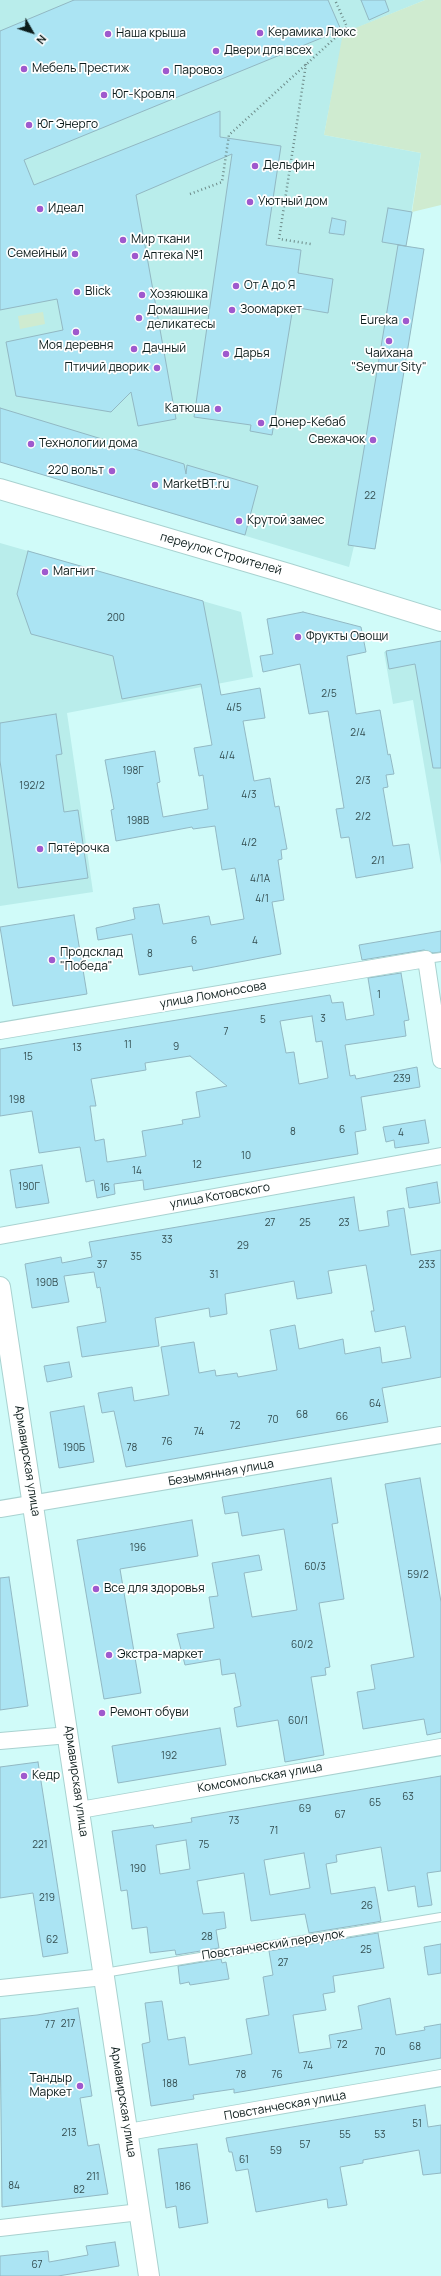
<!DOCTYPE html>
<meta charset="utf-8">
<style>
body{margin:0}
#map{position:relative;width:441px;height:2276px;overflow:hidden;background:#d0fbf9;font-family:Manrope,sans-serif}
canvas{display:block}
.north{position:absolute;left:12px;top:12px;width:40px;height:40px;-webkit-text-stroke:3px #fff;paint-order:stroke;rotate:129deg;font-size:11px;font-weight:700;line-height:16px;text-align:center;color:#0c1c1b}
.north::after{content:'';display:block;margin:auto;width:14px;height:18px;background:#0c1c1b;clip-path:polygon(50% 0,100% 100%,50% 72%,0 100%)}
</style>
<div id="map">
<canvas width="441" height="2276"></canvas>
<div class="north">N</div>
</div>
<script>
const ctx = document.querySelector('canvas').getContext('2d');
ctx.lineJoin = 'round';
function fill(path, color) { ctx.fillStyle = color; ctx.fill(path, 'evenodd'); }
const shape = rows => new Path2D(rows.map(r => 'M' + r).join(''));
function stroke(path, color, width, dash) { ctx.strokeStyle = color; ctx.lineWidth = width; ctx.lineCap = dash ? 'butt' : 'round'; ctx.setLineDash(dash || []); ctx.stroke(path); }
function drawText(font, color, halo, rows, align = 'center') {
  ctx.font = font + ' Manrope,sans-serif'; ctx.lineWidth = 3.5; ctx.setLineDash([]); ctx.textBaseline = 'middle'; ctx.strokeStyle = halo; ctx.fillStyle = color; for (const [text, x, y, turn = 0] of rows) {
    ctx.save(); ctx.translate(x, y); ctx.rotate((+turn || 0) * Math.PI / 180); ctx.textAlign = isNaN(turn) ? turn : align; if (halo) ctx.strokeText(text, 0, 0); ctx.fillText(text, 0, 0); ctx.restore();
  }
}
const built = shape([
 [0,0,425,0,344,33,324,135,421,153,406,246,424,249,375,549,354,546,349,567,0,462],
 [0,543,241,612,253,677,67,713,93,892,0,906],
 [441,641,441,865,413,700,393,704,384,652]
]);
const green = shape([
 [425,0,441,0,441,205,412,212,421,153,324,135,343,33],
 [43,312,45,324,20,329,18,316]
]);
const building = shape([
 [74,0,328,0,341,30,24,160,34,185,220,111,220,137,281,146,266,245,301,250,298,273,333,279,328,313,293,307,272,435,250,431,251,425,194,417,232,154,136,195,176,419,138,426,131,392,111,412,16,396,6,342,63,330,57,299,0,310,0,31,74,0],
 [361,0,385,0,389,11,369,20,361,0],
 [388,208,412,212,406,246,382,242,388,208],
 [332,218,346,221,344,235,329,233,332,218],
 [398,245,424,249,375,549,348,545,398,245],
 [0,408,184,464,186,474,187,465,258,486,245,535,0,462,0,408],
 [28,551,203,601,221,695,260,688,265,718,243,721,254,781,270,778,275,807,279,806,287,849,281,850,282,859,278,860,284,900,272,902,281,954,193,971,192,966,139,975,132,934,98,940,96,928,135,919,133,908,159,904,163,924,209,916,211,925,244,919,235,868,222,870,215,826,193,829,192,827,116,841,111,810,114,809,105,760,155,751,160,782,157,783,163,817,208,809,203,775,199,776,194,748,212,745,201,684,122,699,113,656,31,634,17,594,28,551],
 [303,612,361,627,366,652,347,656,356,714,380,710,388,755,390,754,394,774,386,775,388,787,383,788,393,846,409,844,413,868,356,878,349,837,341,838,336,809,344,808,328,711,309,714,300,664,263,672,260,656,273,654,267,619,303,612],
 [441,641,441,768,433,768,415,664,389,669,386,651,441,641],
 [56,714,62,754,56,755,64,812,78,810,88,878,18,888,0,761,0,723,56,714],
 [74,915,87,994,13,1006,0,927,74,915],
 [441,931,441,952,433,953,424,950,362,960,359,945,441,931],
 [401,973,409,1020,404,1021,406,1036,345,1045,350,1076,355,1075,356,1079,417,1067,420,1087,361,1097,366,1130,355,1132,358,1154,144,1190,143,1180,114,1184,115,1194,97,1198,94,1180,86,1182,80,1147,39,1153,32,1111,0,1116,0,1049,330,995,332,1003,343,1002,346,1020,374,1015,368,978,401,973],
 [312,1016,316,1042,322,1041,328,1078,299,1084,294,1052,286,1053,280,1021,312,1016],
 [190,1056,227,1086,196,1092,200,1117,182,1120,183,1124,142,1131,146,1156,107,1162,104,1139,95,1141,90,1106,96,1106,91,1079,146,1070,145,1063,190,1056],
 [425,1120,429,1143,395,1148,394,1140,386,1142,383,1127,425,1120],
 [42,1165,49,1203,16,1208,10,1170,42,1165],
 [437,1182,440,1203,409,1208,406,1188,437,1182],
 [354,1197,359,1231,389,1226,387,1211,404,1208,411,1255,441,1250,441,1377,382,1388,388,1422,126,1467,114,1411,102,1413,98,1393,132,1387,134,1401,169,1395,161,1347,194,1342,199,1373,215,1370,216,1376,237,1373,238,1377,277,1370,270,1330,295,1325,299,1349,343,1339,345,1354,380,1347,382,1363,411,1358,405,1326,375,1332,371,1311,374,1311,366,1265,328,1271,332,1293,297,1299,294,1281,225,1294,227,1314,210,1317,209,1308,155,1318,159,1346,82,1357,77,1327,106,1322,100,1287,97,1288,94,1272,64,1276,69,1302,32,1308,25,1264,61,1257,62,1263,92,1257,89,1242,354,1197],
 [69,1362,72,1377,47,1382,44,1366,69,1362],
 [84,1406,94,1462,59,1468,50,1412,84,1406],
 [331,1478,338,1523,332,1524,344,1599,319,1603,330,1667,325,1668,326,1675,311,1677,324,1755,285,1762,278,1720,237,1727,234,1708,241,1706,235,1673,222,1675,220,1659,185,1665,177,1634,214,1628,209,1597,218,1596,212,1563,259,1555,262,1570,244,1573,252,1617,297,1610,284,1529,242,1536,238,1512,225,1514,222,1497,331,1478],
 [420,1478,441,1602,441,1732,427,1735,424,1719,363,1729,357,1692,375,1689,371,1665,414,1657,385,1484,420,1478],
 [192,1520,198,1556,120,1569,141,1693,104,1699,77,1540,192,1520],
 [9,1577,28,1706,0,1710,0,1578,9,1577],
 [220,1728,226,1765,118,1783,112,1746,220,1728],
 [38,1762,68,1953,43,1957,33,1893,0,1898,0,1767,38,1762],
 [441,1776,441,1871,427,1873,432,1905,418,1907,415,1886,388,1891,381,1847,336,1855,337,1862,326,1864,331,1894,375,1887,381,1921,377,1922,309,1933,305,1914,251,1921,244,1873,197,1881,203,1914,224,1912,226,1928,216,1930,219,1948,176,1955,175,1950,150,1953,147,1927,132,1929,127,1890,121,1891,112,1831,153,1825,154,1828,192,1822,191,1818,441,1776],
 [186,1840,190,1869,160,1874,156,1845,186,1840],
 [304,1853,310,1888,270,1895,264,1860,304,1853],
 [378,1933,384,1968,333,1976,335,1992,323,1994,326,2010,293,2015,299,2053,331,2048,329,2035,362,2029,358,2006,390,1998,396,2035,425,2030,424,2027,441,2024,441,2058,234,2093,234,2089,193,2095,194,2099,151,2106,142,2044,150,2042,145,2003,162,2001,168,2040,185,2037,189,2065,252,2054,246,2019,269,2015,263,1977,273,1975,269,1951,378,1933],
 [441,1944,441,1973,428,1975,424,1947,441,1944],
 [221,1959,222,1963,226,1962,229,1979,190,1985,189,1982,180,1984,178,1966,221,1959],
 [78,2008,92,2096,80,2098,88,2146,99,2144,108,2194,2,2207,0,2019,37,2015,78,2008],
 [425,2105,428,2127,441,2125,441,2173,423,2175,419,2150,363,2160,363,2163,340,2167,347,2205,328,2208,327,2199,256,2212,248,2169,236,2171,232,2152,229,2152,226,2138,425,2105],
 [197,2144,208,2223,179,2228,176,2206,166,2208,158,2149,197,2144],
 [115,2242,119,2266,58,2276,0,2276,0,2256,48,2251,49,2262,88,2255,86,2246,115,2242]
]);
const path = shape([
 [306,64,279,239,311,244],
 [190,194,222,182,229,135,347,27,335,0]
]);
const service = shape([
 [426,959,441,957],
 [104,1973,441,1917]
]);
const minor = shape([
 [0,1031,426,959,441,1060],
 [0,1236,441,1156],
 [0,1509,441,1435],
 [0,1741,69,1735],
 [80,1810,441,1747],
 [0,1988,104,1977],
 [128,2132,441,2078],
 [0,2228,140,2212]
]);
const tertiary = shape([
 [0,489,289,574,441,621],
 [0,1287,149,2276]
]);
const markers = [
 [260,33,4,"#9f59cd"],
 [108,34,4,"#9f59cd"],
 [216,51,4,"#9f59cd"],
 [24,69,4,"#9f59cd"],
 [166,71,4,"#9f59cd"],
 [104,95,4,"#9f59cd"],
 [29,125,4,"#9f59cd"],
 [255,166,4,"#9f59cd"],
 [250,202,4,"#9f59cd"],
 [40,209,4,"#9f59cd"],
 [123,240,4,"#9f59cd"],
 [75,254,4,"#9f59cd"],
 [135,256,4,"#9f59cd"],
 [236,286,4,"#9f59cd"],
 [77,292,4,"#9f59cd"],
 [142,295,4,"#9f59cd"],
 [232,310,4,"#9f59cd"],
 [139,318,4,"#9f59cd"],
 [406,321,4,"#9f59cd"],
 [76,332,4,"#9f59cd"],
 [389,341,4,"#9f59cd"],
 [134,349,4,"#9f59cd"],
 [226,354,4,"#9f59cd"],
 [157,368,4,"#9f59cd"],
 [218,409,4,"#9f59cd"],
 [261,423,4,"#9f59cd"],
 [373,440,4,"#9f59cd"],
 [31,444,4,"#9f59cd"],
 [112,471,4,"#9f59cd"],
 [155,485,4,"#9f59cd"],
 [239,521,4,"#9f59cd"],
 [45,572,4,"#9f59cd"],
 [298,637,4,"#9f59cd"],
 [40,849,4,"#9f59cd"],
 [52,960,4,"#9f59cd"],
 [96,1589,4,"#9f59cd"],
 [109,1655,4,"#9f59cd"],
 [102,1713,4,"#9f59cd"],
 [24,1776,4,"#9f59cd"],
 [80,2086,4,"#9f59cd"]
];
const numberNames = [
 ["22",370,496],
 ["200",116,618],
 ["2/5",329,694],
 ["4/5",234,708],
 ["2/4",358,733],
 ["4/4",227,756],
 ["198Г",133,771],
 ["2/3",363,781],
 ["192/2",32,786],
 ["4/3",249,795],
 ["2/2",363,817],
 ["198В",138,821],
 ["4/2",249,843],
 ["2/1",378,861],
 ["4/1А",260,879],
 ["4/1",262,899],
 ["6",194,941],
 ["4",255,941],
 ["8",150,954],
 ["1",379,995],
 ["3",323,1019],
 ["5",263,1020],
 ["7",226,1032],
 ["11",128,1045],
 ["9",176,1047],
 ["13",77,1048],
 ["15",28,1057],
 ["239",402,1079],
 ["198",17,1100],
 ["6",342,1130],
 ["8",293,1132],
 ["4",401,1133],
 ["10",246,1156],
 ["12",197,1165],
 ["14",137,1171],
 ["190Г",29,1187],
 ["16",105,1188],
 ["27",270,1223],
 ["25",305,1223],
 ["23",344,1223],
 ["33",167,1240],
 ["29",243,1246],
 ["35",136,1257],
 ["37",102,1265],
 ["233",427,1265],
 ["31",214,1275],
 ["190В",47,1283],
 ["64",375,1404],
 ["68",302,1415],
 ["66",342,1417],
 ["70",273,1420],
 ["72",235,1426],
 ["74",199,1432],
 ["76",167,1442],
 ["190Б",74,1448],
 ["78",132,1448],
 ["196",138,1548],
 ["60/3",315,1567],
 ["59/2",418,1575],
 ["60/2",302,1645],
 ["60/1",298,1721],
 ["192",169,1756],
 ["63",408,1797],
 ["65",375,1803],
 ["69",305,1809],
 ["67",340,1815],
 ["73",234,1821],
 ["71",274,1831],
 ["221",40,1845],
 ["75",204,1845],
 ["190",138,1869],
 ["219",47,1898],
 ["26",367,1906],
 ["28",207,1937],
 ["62",52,1940],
 ["25",366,1950],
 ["27",283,1963],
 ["217",68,2024],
 ["77",50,2025],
 ["72",342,2045],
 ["68",415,2047],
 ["70",380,2052],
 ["74",308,2066],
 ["78",241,2075],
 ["76",277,2075],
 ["188",170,2084],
 ["51",417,2124],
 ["213",69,2133],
 ["55",345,2135],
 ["53",380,2135],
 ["57",305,2145],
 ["59",276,2151],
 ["61",244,2160],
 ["211",93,2177],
 ["84",14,2186],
 ["186",183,2187],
 ["82",79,2190],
 ["67",37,2265]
];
const poiNames = [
 ["Керамика Люкс",268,33],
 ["Наша крыша",116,34],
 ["Двери для всех",224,51],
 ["Мебель Престиж",32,69],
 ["Паровоз",174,71],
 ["Юг-Кровля",112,95],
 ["Юг Энерго",37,125],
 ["Дельфин",263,166],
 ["Уютный дом",258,202],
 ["Идеал",48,209],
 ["Мир ткани",131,240],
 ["Семейный",67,254,"right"],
 ["Аптека №1",143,256],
 ["От А до Я",244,286],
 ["Blick",85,292],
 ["Хозяюшка",150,295],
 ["Зоомаркет",240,310],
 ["Домашние",147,311],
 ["деликатесы",147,325],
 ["Eureka",398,321,"right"],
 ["Моя деревня",76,346,"center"],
 ["Дачный",142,349],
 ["Дарья",234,354],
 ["Чайхана",389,354,"center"],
 ["\"Seymur Sity\"",389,368,"center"],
 ["Птичий дворик",149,368,"right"],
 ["Катюша",210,409,"right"],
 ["Донер-Кебаб",269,423],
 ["Свежачок",365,440,"right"],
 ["Технологии дома",39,444],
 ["220 вольт",104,471,"right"],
 ["MarketBT.ru",163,485],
 ["Крутой замес",247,521],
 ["Магнит",53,572],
 ["Фрукты Овощи",306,637],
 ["Пятёрочка",48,849],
 ["Продсклад",60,953],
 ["\"Победа\"",60,967],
 ["Все для здоровья",104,1589],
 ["Экстра-маркет",117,1655],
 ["Ремонт обуви",110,1713],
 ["Кедр",32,1776],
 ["Тандыр",72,2079,"right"],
 ["Маркет",72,2093,"right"]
];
const streetNames = [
 ["переулок Строителей",221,554,16],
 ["улица Ломоносова",213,995,-10],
 ["улица Котовского",220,1196,-10],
 ["Армавирская улица",27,1461,81],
 ["Безымянная улица",221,1473,-10],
 ["Комсомольская улица",260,1778,-10],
 ["Армавирская улица",76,1781,82],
 ["Повстанческий переулок",273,1945,-9],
 ["Армавирская улица",123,2102,81],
 ["Повстанческая улица",285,2106,-10]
];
fill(built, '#b9edeb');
fill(green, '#cfebd0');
fill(building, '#abe4f3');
stroke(building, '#92b8c3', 1);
stroke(service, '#a9d2d0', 10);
stroke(minor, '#a9d2d0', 18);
stroke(tertiary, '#a9d2d0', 22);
stroke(path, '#6c8a88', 2.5, [1, 3]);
stroke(service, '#fff', 8);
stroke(minor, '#fff', 16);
stroke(tertiary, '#fff', 20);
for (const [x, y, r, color] of markers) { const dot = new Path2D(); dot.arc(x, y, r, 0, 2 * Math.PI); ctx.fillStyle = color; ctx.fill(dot); stroke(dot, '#fff', 1.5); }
drawText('10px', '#344e51', null, numberNames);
drawText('12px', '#0c1c1b', '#fff', poiNames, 'left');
drawText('12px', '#0c1c1b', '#fff', streetNames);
</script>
